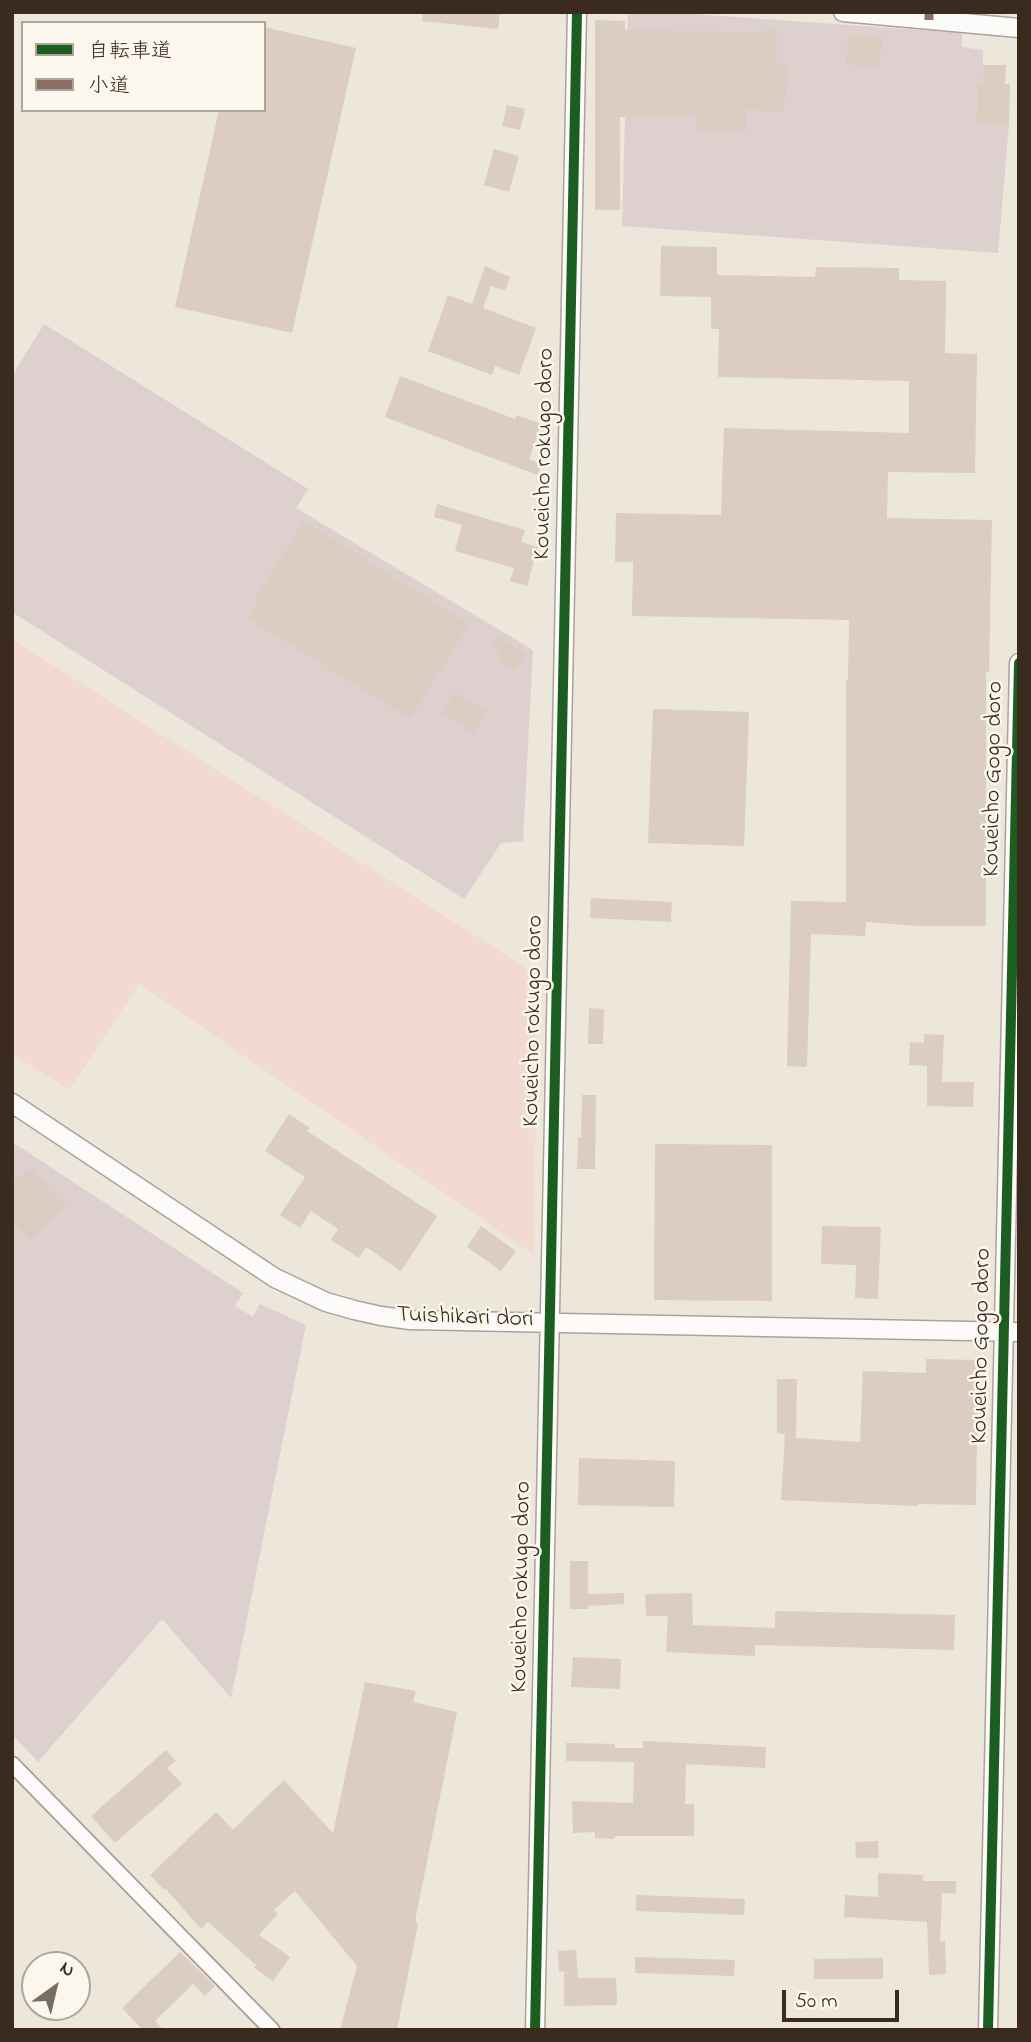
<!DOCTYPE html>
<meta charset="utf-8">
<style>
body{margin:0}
#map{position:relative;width:1031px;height:2042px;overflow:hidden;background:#ede6da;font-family:"Indie Flower","Klee One",sans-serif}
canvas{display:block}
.frame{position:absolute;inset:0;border:14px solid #3b2a1e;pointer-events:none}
.legend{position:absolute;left:21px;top:21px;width:245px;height:91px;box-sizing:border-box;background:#fbf7ec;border:2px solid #aea59a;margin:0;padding:9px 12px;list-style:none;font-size:21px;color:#3b2a1e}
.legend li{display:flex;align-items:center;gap:14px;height:35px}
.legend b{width:35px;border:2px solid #aea59a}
.north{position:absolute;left:21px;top:1951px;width:70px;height:70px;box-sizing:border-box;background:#fbf7ec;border:2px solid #aea59a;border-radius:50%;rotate:34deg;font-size:19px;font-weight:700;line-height:28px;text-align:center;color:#3b2a1e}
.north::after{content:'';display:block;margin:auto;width:24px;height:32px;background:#796c60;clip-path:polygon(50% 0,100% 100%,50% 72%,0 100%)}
.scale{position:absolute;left:782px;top:1990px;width:117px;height:32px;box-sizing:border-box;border:4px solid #3b2a1e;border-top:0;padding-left:9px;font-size:21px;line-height:24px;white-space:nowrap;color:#3b2a1e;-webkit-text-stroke:5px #fbf7ec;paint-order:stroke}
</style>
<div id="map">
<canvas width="1031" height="2042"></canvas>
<div class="frame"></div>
<ul class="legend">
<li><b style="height:9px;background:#1b5e20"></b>自転車道</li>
<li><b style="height:9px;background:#8d6e63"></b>小道</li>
</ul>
<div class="north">N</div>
<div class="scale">50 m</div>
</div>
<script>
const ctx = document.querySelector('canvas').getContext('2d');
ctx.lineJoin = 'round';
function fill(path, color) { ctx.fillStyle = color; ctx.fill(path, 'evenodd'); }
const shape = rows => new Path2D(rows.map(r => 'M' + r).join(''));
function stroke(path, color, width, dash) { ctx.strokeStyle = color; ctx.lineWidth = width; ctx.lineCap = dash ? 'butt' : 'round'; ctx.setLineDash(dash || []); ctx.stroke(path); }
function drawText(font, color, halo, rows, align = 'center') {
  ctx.font = font + ' "Indie Flower",sans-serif'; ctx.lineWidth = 5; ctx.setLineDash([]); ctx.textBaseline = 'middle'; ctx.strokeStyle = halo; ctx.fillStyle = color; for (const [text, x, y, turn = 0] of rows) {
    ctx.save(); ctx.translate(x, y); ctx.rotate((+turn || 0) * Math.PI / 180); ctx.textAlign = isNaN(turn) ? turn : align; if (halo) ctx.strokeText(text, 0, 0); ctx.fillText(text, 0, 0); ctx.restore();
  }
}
const built = shape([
 [12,639,526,968,537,981,534,1255,139,984,69,1090,12,1054]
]);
const industrial = shape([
 [628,12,664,12,962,33,962,47,983,50,983,84,977,84,976,124,1009,125,998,253,622,226],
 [44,324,308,489,296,508,533,650,523,841,501,843,464,899,12,612,12,376],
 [12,1142,243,1293,235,1306,253,1317,260,1304,306,1325,231,1698,162,1619,38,1762,12,1734]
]);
const building = shape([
 [423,12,500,12,498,29,422,21],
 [595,20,625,21,625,30,765,32,766,29,777,29,777,64,788,66,784,113,746,109,746,131,697,131,697,117,620,117,620,210,595,210],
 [264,27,356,48,292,333,175,307,219,110,264,110],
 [848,35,882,37,880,67,846,65],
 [983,65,1006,65,1005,84,1010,84,1009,125,976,124,977,84,983,84],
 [507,105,525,109,520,130,502,126],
 [494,149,519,156,509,192,484,185],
 [661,246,717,247,717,275,815,277,816,267,899,268,899,280,946,281,945,353,977,354,975,473,888,472,887,518,992,520,989,672,986,672,986,926,919,926,866,922,865,936,811,934,807,1067,787,1066,791,901,846,902,846,680,848,680,849,620,632,616,633,562,615,562,616,513,721,515,724,428,909,433,909,381,718,377,719,329,711,329,711,297,660,296],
 [485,266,510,277,505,291,491,286,483,308,536,328,519,375,495,366,492,375,428,351,448,295,472,304],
 [400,376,515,419,517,415,541,424,529,459,542,464,537,475,385,417],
 [437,504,525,530,521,542,538,547,527,586,510,581,514,568,455,551,462,525,434,517],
 [304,521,469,624,410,719,248,618,259,601,255,599],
 [499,636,526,655,515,671,497,659,501,653,492,647],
 [455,692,487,712,473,733,442,713],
 [653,709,749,712,744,846,648,843],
 [591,898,672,902,671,922,590,918],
 [589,1008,604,1009,603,1044,588,1044],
 [924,1034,944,1035,942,1082,974,1082,973,1107,927,1106,927,1066,909,1065,910,1042,924,1043],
 [582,1095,596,1095,595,1169,577,1169,578,1137,581,1137],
 [289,1114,310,1128,307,1131,437,1216,401,1271,366,1247,359,1258,331,1240,338,1229,311,1211,300,1228,280,1215,305,1177,265,1151],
 [655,1144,772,1145,772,1301,654,1300],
 [30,1168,67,1207,31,1241,12,1222,12,1184],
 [481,1226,516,1251,501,1271,467,1247],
 [822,1226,881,1227,878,1299,855,1298,856,1265,821,1264],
 [926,1359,978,1360,976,1505,918,1504,918,1506,781,1500,785,1434,777,1433,777,1379,797,1379,796,1438,860,1442,863,1371,926,1373],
 [579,1458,675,1461,674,1507,578,1505],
 [570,1561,588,1561,588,1594,624,1593,624,1604,588,1606,588,1609,570,1609],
 [692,1593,693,1625,775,1628,775,1611,955,1615,954,1650,755,1645,755,1656,666,1652,668,1616,646,1616,645,1594],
 [573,1657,621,1659,620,1689,571,1687],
 [365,1682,416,1691,413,1702,457,1712,415,1921,418,1924,397,2030,340,2030,357,1966,295,1891,274,1910,278,1914,259,1935,290,1957,273,1981,254,1968,256,1965,208,1922,201,1929,166,1889,164,1890,150,1875,216,1812,233,1830,284,1780,333,1833],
 [643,1741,766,1747,765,1768,686,1764,685,1804,694,1804,694,1836,615,1836,614,1839,595,1838,595,1832,573,1833,572,1801,633,1803,634,1762,566,1761,566,1743,615,1744,615,1748,643,1748],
 [166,1750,176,1761,167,1768,182,1784,115,1843,91,1816],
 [878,1841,879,1858,856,1858,855,1842],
 [878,1873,923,1875,923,1881,956,1881,956,1894,942,1893,940,1941,945,1941,946,1974,929,1975,927,1922,844,1917,845,1895,878,1897],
 [636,1895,745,1899,744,1915,636,1911],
 [576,1950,578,1978,616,1978,617,2005,564,2006,564,1971,559,1972,558,1951],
 [180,1952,215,1986,205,1996,193,1984,155,2021,164,2030,143,2030,122,2008],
 [635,1957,735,1960,734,1976,635,1973],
 [883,1958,883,1979,814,1979,814,1959]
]);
const minor = shape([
 [12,1764,272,2030]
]);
const tertiary = shape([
 [843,12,1019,28],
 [12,1103,275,1278,326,1302,354,1310,381,1316,410,1320,1019,1332],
 [535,2030,577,12],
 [988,2030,1019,663]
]);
const quiet = shape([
 [929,20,929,12]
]);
const cycleway = shape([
 [535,2030,577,12],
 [988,2030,1019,663]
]);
const streetNames = [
 ["Koueicho rokugo doro",546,454,-89],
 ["Koueicho Gogo doro",995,779,-89],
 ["Koueicho rokugo doro",535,1021,-89],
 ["Tuishikari dori",465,1319,2],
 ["Koueicho Gogo doro",983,1346,-89],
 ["Koueicho rokugo doro",523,1587,-89]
];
fill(built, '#f2dad3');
fill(industrial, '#ded0ce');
fill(building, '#dbcdc1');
stroke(minor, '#a9a39b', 18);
stroke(tertiary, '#a9a39b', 21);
stroke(minor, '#fcfbf9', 14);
stroke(tertiary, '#fcfbf9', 18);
stroke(quiet, '#8d6e63', 9, [18, 9]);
stroke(cycleway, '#1b5e20', 10);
drawText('24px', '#3b2a1e', '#fbf7ec', streetNames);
</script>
